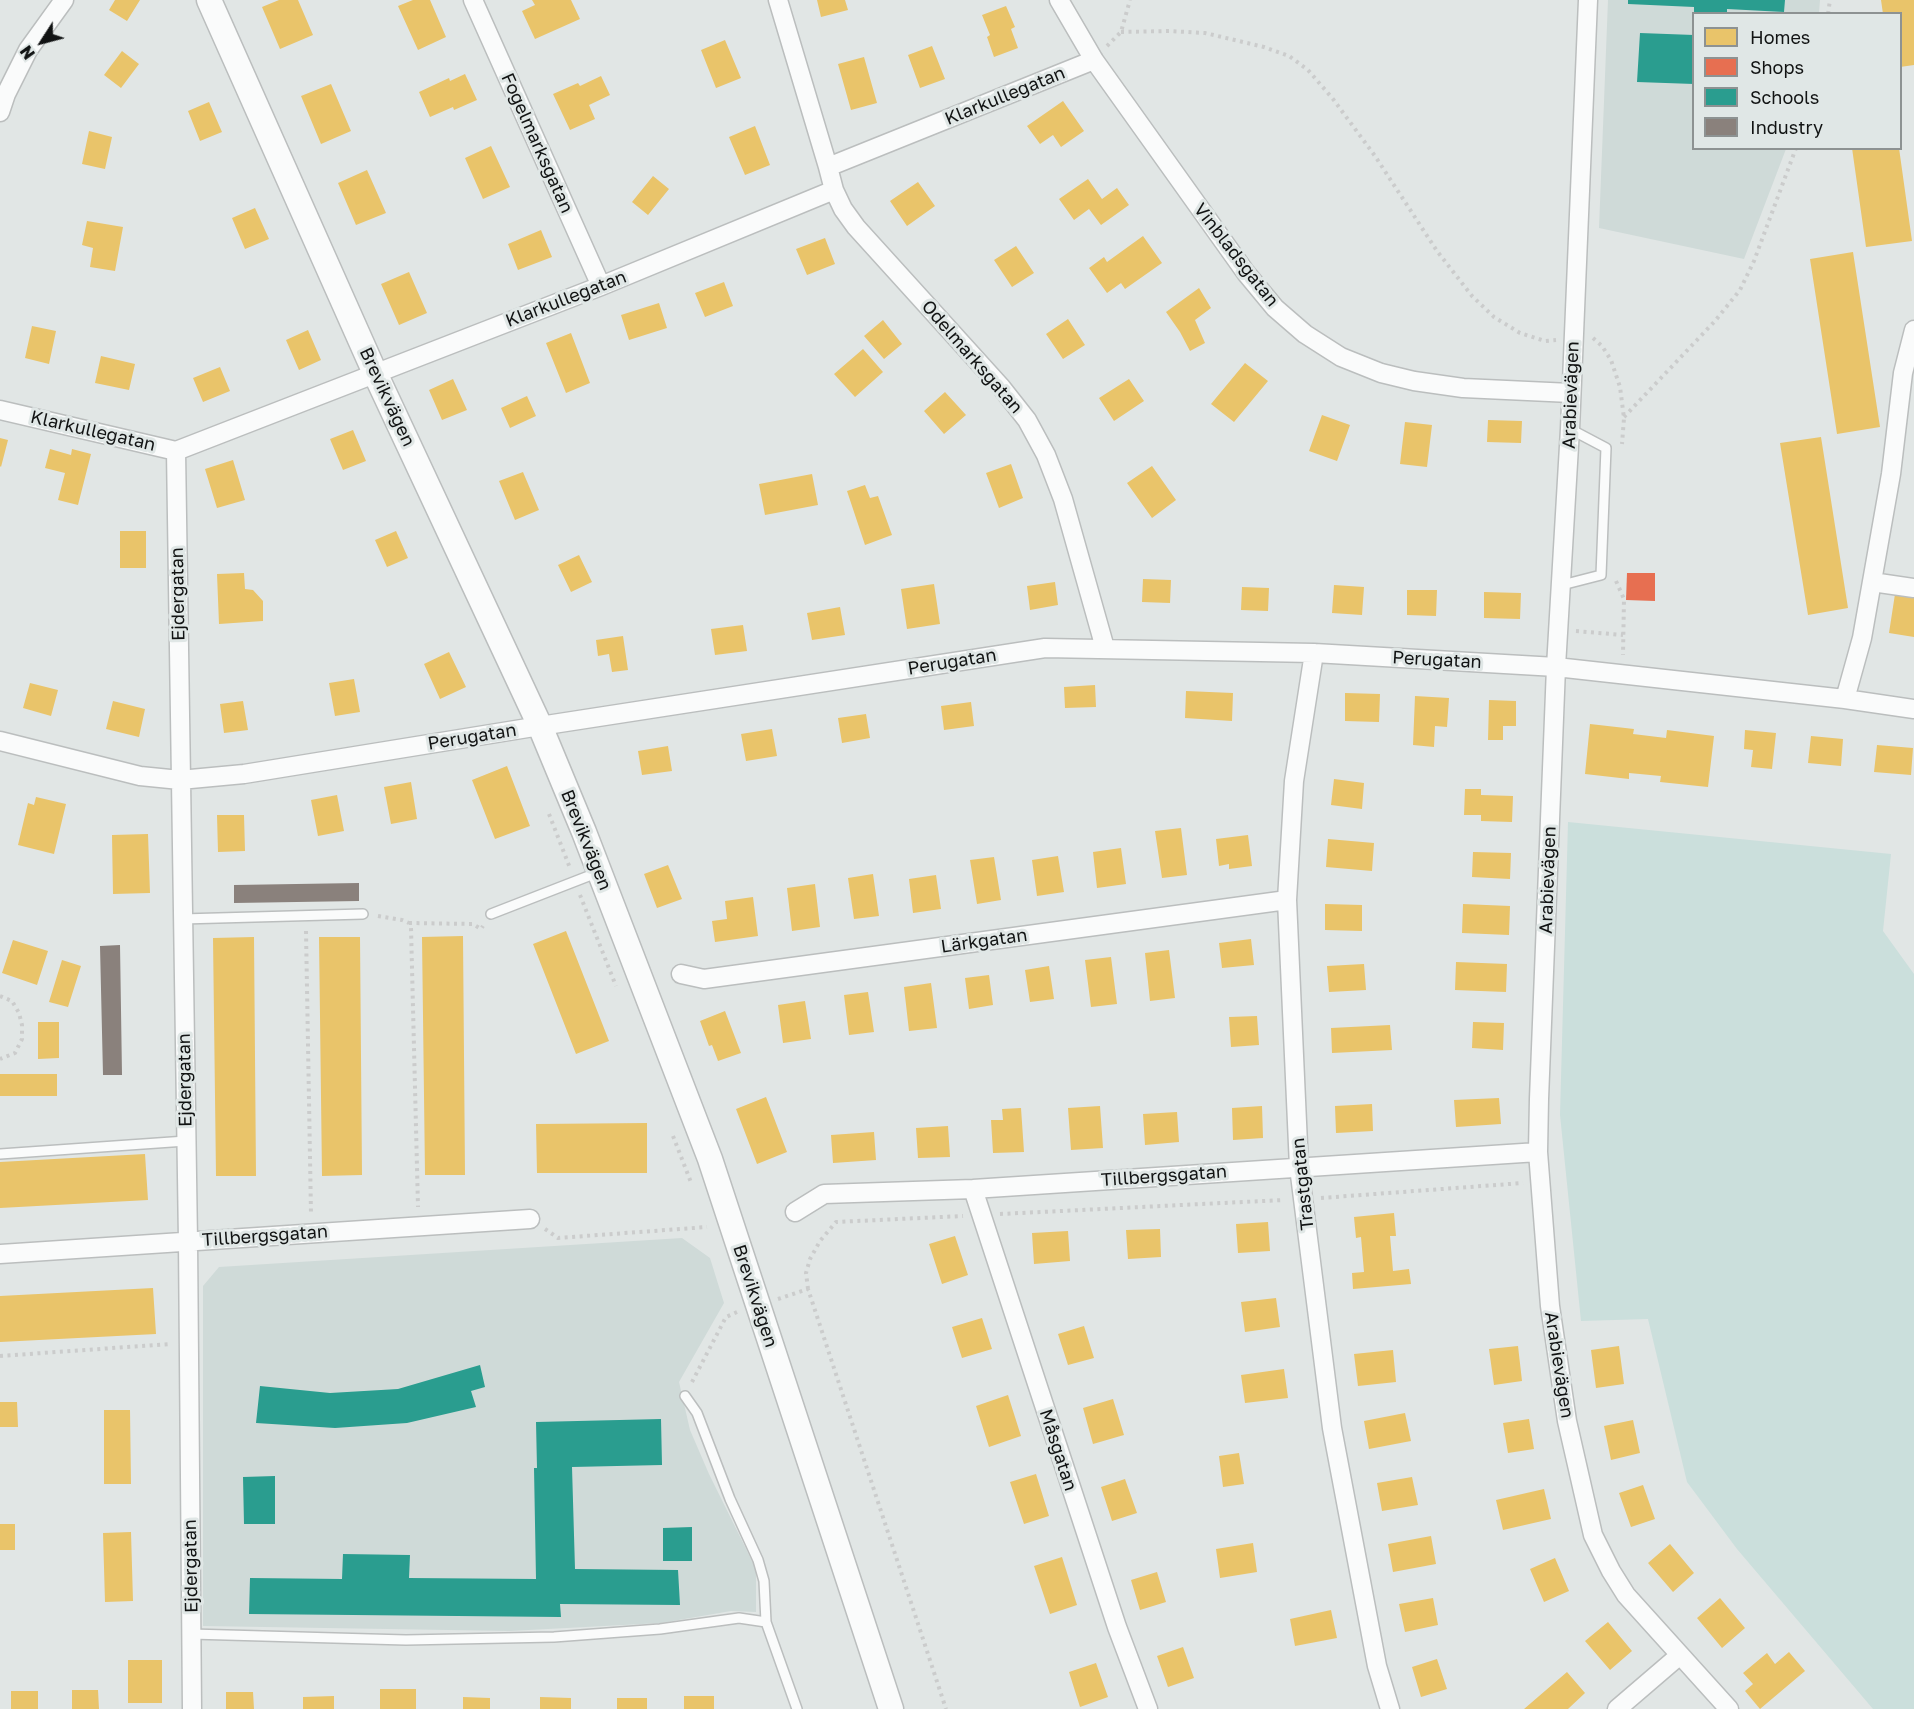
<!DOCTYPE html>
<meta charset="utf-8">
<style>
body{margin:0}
#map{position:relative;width:1914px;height:1709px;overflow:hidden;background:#e1e6e5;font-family:"Golos Text",sans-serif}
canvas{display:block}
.legend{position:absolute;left:1692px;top:12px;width:210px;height:138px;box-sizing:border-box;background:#e0e7e6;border:2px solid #8d9292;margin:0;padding:8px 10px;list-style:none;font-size:18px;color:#111313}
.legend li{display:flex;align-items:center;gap:12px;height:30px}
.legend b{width:30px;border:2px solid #8d9292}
.north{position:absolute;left:12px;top:12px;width:60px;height:60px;-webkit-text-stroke:4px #e0e7e6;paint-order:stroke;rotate:234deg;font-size:16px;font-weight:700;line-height:24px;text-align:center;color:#111313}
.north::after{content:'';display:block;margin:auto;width:21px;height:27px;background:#111313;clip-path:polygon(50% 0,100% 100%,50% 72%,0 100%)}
</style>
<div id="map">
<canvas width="1914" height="1709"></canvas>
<ul class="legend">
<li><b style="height:16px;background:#e9c46a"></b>Homes</li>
<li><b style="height:16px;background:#e76f51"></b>Shops</li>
<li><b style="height:16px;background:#2a9d8f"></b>Schools</li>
<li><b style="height:16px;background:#8a817c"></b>Industry</li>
</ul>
<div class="north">N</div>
</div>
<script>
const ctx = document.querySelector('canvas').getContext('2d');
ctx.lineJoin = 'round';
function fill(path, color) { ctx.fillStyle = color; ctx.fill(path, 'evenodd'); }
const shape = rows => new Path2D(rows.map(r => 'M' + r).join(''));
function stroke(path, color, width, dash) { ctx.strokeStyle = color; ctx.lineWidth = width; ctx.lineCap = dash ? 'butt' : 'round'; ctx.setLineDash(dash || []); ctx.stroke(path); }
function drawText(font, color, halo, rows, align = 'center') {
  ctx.font = font + ' "Golos Text",sans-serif'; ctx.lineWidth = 6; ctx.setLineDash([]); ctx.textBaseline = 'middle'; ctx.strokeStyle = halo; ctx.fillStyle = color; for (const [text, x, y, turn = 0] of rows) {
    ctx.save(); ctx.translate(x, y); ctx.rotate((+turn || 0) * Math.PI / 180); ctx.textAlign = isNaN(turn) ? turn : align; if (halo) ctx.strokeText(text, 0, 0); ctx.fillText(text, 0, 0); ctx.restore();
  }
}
const built = shape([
 [1608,0,1820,0,1819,13,1694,14,1694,148,1786,149,1744,259,1599,228],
 [682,1238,710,1258,724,1303,679,1382,690,1430,709,1474,756,1569,756,1612,731,1611,661,1623,510,1631,203,1626,203,1286,219,1267]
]);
const green = shape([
 [1568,822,1891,854,1883,931,1914,974,1914,1709,1873,1709,1737,1549,1687,1482,1648,1319,1581,1321,1560,1115]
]);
const homes = shape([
 [115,0,140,0,127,21,109,10],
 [279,0,298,0,313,35,280,49,262,7],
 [413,0,430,0,446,37,418,50,398,6],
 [532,0,571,0,580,19,535,39,522,11,535,5],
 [817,0,845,0,848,10,821,17],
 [1881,0,1914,0,1914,65,1900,67,1900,14,1883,14],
 [1006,6,1015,27,1011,29,1018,48,994,57,987,37,990,35,982,15],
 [725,40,741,78,716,88,701,50],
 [932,46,945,79,920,88,908,55],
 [122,51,139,64,121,88,104,75],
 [864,57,877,103,851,110,838,64],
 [465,74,477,100,454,110,453,107,430,117,419,92,449,78,450,81],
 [601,76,610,95,589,105,595,119,570,130,553,94,578,83,580,86],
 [331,84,351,131,321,144,301,96],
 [1063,101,1084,131,1061,147,1053,135,1040,144,1027,126],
 [209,102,222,132,200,141,188,111],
 [755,126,770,165,745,175,729,137],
 [89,131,112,137,105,169,82,164],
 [491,146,510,187,483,199,465,158],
 [1852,148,1899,148,1912,241,1866,247],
 [367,170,386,213,356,225,338,183],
 [653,176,669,189,648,215,632,202],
 [1088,179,1102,199,1117,188,1129,205,1101,225,1089,209,1074,220,1059,199],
 [918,182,935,206,907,226,890,201],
 [255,208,269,239,245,249,232,218],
 [87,221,123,227,115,271,90,267,93,248,82,245],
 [541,230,552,257,518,270,508,244],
 [1143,236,1162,263,1125,289,1121,283,1107,293,1089,268,1104,257,1107,262],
 [825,238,835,264,807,275,796,249],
 [1016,246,1034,273,1012,287,994,260],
 [1853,252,1880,427,1837,434,1810,259],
 [409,272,427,313,399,325,381,284],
 [724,282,733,306,705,317,695,293],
 [1199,288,1211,308,1195,320,1205,343,1190,351,1180,332,1166,312],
 [659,303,667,328,629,340,621,315],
 [1068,319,1085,345,1063,359,1046,334],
 [883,320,902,344,884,359,864,336],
 [32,326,56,331,49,364,25,358],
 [308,330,321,360,299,370,286,340],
 [571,333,590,383,566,393,546,343],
 [863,349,883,372,855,397,834,374],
 [101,356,135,364,129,390,95,383],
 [1245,363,1268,381,1234,422,1211,404],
 [220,367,230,391,203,402,193,378],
 [453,379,467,410,442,420,429,390],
 [1129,379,1144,401,1114,421,1099,398],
 [945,392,966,415,944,434,924,411],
 [527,396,536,416,510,428,501,408],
 [1322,415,1350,425,1337,461,1309,451],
 [1488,420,1522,421,1521,443,1487,442],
 [1405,422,1432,425,1427,467,1400,464],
 [353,430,366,461,343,470,330,439],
 [1821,437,1848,608,1808,615,1780,443],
 [0,438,8,440,1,467,0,466],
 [50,449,71,455,72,449,91,454,78,505,58,500,65,473,45,468],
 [233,460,245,500,217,508,205,469],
 [1011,464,1023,498,999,508,986,473],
 [1152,466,1176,500,1152,518,1127,483],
 [523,472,539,510,515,520,499,481],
 [812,474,818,505,765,515,759,484],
 [865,485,870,498,878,496,892,535,865,545,847,491],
 [120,531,146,531,146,568,120,568],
 [396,531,408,558,387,567,375,540],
 [579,555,592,582,571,592,558,565],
 [244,573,245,589,253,590,263,601,263,621,219,624,217,574],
 [1143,579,1171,580,1170,603,1142,602],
 [1055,582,1058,605,1030,610,1027,586],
 [934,584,940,624,907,629,901,589],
 [1334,585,1364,587,1362,615,1332,613],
 [1242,587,1269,588,1268,611,1241,610],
 [1407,590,1437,590,1436,616,1407,615],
 [1484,592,1521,593,1520,619,1484,618],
 [1895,594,1914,597,1914,637,1889,633],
 [840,607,845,635,812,640,807,613],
 [743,625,747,651,715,655,711,629],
 [623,636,628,670,612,672,609,654,598,656,596,640],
 [449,652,466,687,440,699,424,664],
 [354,679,360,712,335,716,329,683],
 [30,683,58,690,51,716,23,708],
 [1095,685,1096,707,1065,708,1064,687],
 [1186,691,1233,693,1232,721,1185,718],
 [1345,693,1380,694,1379,722,1345,721],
 [1415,696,1449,698,1447,727,1435,726,1434,747,1413,745],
 [1489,700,1516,701,1516,726,1503,726,1503,740,1488,740],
 [113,701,145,709,139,737,106,729],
 [243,701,248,730,224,733,220,704],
 [971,702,974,726,944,730,941,706],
 [866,714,870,738,842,743,838,718],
 [1590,724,1634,729,1633,734,1666,738,1667,730,1714,736,1708,787,1660,782,1661,776,1629,773,1629,779,1585,774],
 [772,729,777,756,746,761,741,734],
 [1745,730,1776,733,1772,769,1751,767,1753,750,1744,749],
 [1811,736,1843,739,1841,766,1808,763],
 [1877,745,1913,748,1911,775,1874,772],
 [668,746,672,771,642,775,638,751],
 [507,766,530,826,495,839,472,780],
 [1334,779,1364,783,1362,809,1331,805],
 [411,782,417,819,391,824,384,787],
 [1465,789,1481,789,1481,795,1513,796,1512,822,1481,821,1481,815,1464,815],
 [337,795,344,831,318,836,311,800],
 [36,797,66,804,54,854,18,845,28,803,34,805],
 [217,815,244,815,245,851,218,852],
 [1181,828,1187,875,1162,878,1155,831],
 [148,834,150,893,113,894,112,835],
 [1248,835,1252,866,1229,869,1229,864,1219,866,1216,839],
 [1328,839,1374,843,1372,871,1326,867],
 [1121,848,1126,884,1097,888,1093,852],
 [1473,852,1511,853,1510,879,1472,877],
 [1058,856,1064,892,1037,896,1032,860],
 [994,857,1001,900,977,904,970,860],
 [668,865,682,899,657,908,644,874],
 [873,874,879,916,854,919,848,878],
 [936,875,941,909,913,913,909,879],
 [815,884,820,927,792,931,787,888],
 [753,897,758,936,715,942,712,921,727,919,725,901],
 [1325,904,1362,905,1362,931,1325,930],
 [1463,904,1510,906,1509,935,1462,933],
 [566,931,609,1041,576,1054,533,944],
 [463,936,465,1175,425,1175,422,937],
 [254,937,256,1176,216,1176,213,938],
 [319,937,360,937,362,1175,322,1176],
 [1251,939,1254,965,1222,968,1219,943],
 [13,940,48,951,37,985,2,973],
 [1169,950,1175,998,1150,1001,1145,953],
 [1111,957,1117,1004,1091,1007,1085,960],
 [62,960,81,966,68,1007,49,1002],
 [1456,962,1507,964,1506,992,1455,990],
 [1364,964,1366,990,1329,992,1327,966],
 [1049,966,1054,999,1030,1002,1025,970],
 [989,975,993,1005,969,1009,965,978],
 [931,983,937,1028,909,1031,904,987],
 [868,992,874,1032,849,1035,844,995],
 [805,1001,811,1039,783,1043,778,1005],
 [725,1011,741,1053,718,1061,712,1045,709,1046,700,1021],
 [1257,1016,1259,1045,1231,1047,1229,1017],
 [38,1022,59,1022,59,1058,38,1059],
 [1473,1022,1504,1023,1503,1050,1472,1048],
 [1390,1025,1392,1050,1332,1053,1331,1028],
 [0,1074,57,1074,57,1096,0,1096],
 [766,1097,787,1152,757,1164,736,1109],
 [1499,1098,1501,1124,1456,1127,1454,1100],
 [1372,1104,1373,1131,1336,1133,1335,1106],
 [1100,1106,1103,1148,1071,1150,1068,1108],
 [1262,1106,1263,1138,1233,1140,1232,1108],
 [1021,1108,1024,1152,993,1153,991,1120,1003,1120,1002,1109],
 [1177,1112,1179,1142,1145,1145,1143,1114],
 [647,1123,647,1173,537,1173,536,1124],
 [948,1126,950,1157,918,1158,916,1128],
 [874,1132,876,1160,833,1163,831,1135],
 [145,1154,148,1200,0,1208,0,1162],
 [1394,1213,1396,1236,1390,1236,1393,1271,1409,1269,1411,1284,1353,1289,1352,1273,1364,1272,1361,1237,1356,1238,1354,1217],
 [1268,1222,1270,1251,1238,1253,1236,1224],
 [1160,1229,1161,1257,1128,1259,1126,1230],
 [1068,1231,1070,1261,1034,1264,1032,1233],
 [955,1236,968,1275,942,1284,929,1244],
 [153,1288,156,1334,0,1342,0,1296],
 [1276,1298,1280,1327,1245,1332,1241,1302],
 [982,1318,992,1349,962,1358,952,1327],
 [1084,1326,1094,1358,1068,1365,1058,1334],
 [1518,1346,1522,1381,1494,1385,1489,1349],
 [1619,1346,1624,1384,1596,1388,1591,1350],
 [1393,1350,1396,1382,1358,1386,1354,1354],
 [1284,1369,1288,1398,1245,1403,1241,1375],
 [1008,1395,1021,1436,989,1447,976,1406],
 [1113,1399,1124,1435,1093,1444,1083,1408],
 [0,1402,17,1402,18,1427,0,1427],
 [104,1410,130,1410,131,1484,104,1484],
 [1405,1413,1411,1441,1369,1449,1364,1421],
 [1529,1419,1534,1449,1508,1453,1503,1423],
 [1633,1420,1640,1453,1611,1460,1604,1426],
 [1239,1453,1244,1484,1223,1487,1219,1456],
 [1036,1474,1049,1516,1024,1524,1010,1482],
 [1412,1477,1418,1505,1382,1511,1377,1483],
 [1125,1479,1137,1513,1112,1521,1101,1487],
 [1643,1485,1655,1519,1631,1527,1619,1493],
 [1544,1489,1551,1519,1503,1530,1496,1500],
 [0,1524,15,1524,15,1550,0,1550],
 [131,1532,133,1601,105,1602,103,1533],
 [1431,1536,1436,1564,1393,1572,1388,1544],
 [1253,1543,1257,1572,1220,1578,1216,1549],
 [1670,1544,1694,1573,1673,1592,1648,1563],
 [1062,1557,1077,1605,1050,1614,1034,1566],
 [1555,1558,1569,1591,1544,1602,1530,1569],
 [1157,1572,1166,1602,1140,1610,1131,1580],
 [1433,1598,1438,1625,1405,1632,1399,1604],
 [1720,1598,1745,1628,1722,1648,1697,1618],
 [1331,1610,1337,1638,1295,1646,1290,1619],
 [1608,1622,1632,1651,1610,1670,1585,1641],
 [1183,1647,1194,1678,1168,1687,1157,1656],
 [1789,1652,1805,1671,1760,1709,1745,1691,1753,1684,1743,1673,1767,1653,1775,1664],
 [1437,1659,1447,1689,1421,1697,1412,1667],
 [128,1660,162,1660,162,1703,128,1703],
 [1096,1663,1108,1697,1080,1707,1069,1672],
 [1567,1672,1585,1693,1568,1709,1524,1709],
 [380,1689,416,1689,416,1709,380,1709],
 [72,1690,98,1690,99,1709,72,1709],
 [11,1691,38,1691,38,1709,11,1709],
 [226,1692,253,1692,254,1709,226,1709],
 [334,1696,334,1709,303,1709,303,1697],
 [684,1696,714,1696,714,1709,684,1709],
 [463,1697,490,1698,490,1709,463,1709],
 [540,1697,571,1698,571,1709,540,1709],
 [617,1698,647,1698,647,1709,617,1709]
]);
const shops = shape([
 [1627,573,1655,573,1655,601,1626,600]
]);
const schools = shape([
 [1628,0,1785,0,1784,12,1727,9,1727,14,1694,14,1694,7,1628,4],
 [1640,33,1694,35,1694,84,1637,82],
 [480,1365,485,1387,471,1391,476,1407,407,1423,335,1428,256,1423,260,1386,330,1393,398,1389],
 [661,1419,662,1465,572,1467,575,1569,678,1570,680,1605,560,1604,561,1617,249,1614,250,1578,342,1579,343,1554,410,1555,409,1578,536,1579,534,1468,537,1468,536,1422],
 [275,1476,275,1524,244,1524,243,1477],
 [692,1527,692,1561,663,1561,663,1528]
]);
const industry = shape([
 [359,883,359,901,234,903,234,885],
 [120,945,122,1075,103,1075,100,946]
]);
const path = shape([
 [1828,14,1830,0],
 [1121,32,1169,31,1205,33,1264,47,1289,56,1308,70,1333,99,1375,156,1437,251,1472,296,1494,317,1520,333,1545,341,1556,340],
 [1107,46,1121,32,1130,0],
 [1593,338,1602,346,1611,360,1620,387,1624,418,1622,444],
 [1624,417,1715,321,1740,290,1754,261,1796,148],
 [1616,581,1624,599,1623,655],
 [1576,631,1623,635],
 [549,814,570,868],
 [580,895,616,986],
 [378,916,402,920,409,923,411,928,418,1207],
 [409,923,473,924,481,929,483,926],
 [306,931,311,1214],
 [0,996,12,1001,19,1013,22,1025,22,1039,15,1053,0,1059],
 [673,1136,692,1185],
 [1321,1198,1523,1183],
 [1000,1214,1283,1200],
 [545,1229,558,1238,707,1227],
 [808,1289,806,1273,810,1259,820,1241,836,1222,963,1216],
 [778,1299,808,1289,946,1709],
 [0,1356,170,1344],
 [692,1382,726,1317,737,1312]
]);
const service = shape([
 [1562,585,1601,575,1606,448,1570,429],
 [491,914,599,872],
 [182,919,363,914],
 [0,1154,186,1141],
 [766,1622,797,1709],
 [191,1634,406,1640,554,1637,660,1629,739,1618,766,1622,764,1581,758,1560,730,1499,697,1413,685,1396]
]);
const minor = shape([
 [473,0,601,286],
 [778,0,828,167],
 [1059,0,1094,60,1246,273,1275,308,1305,334,1341,357,1381,373,1414,381,1463,388,1571,393],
 [1588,0,1570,429,1556,667,1539,1099,1538,1152,1550,1306,1567,1421,1593,1535,1611,1571,1626,1595,1729,1709],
 [0,112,6,94,28,50,64,0],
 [834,190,843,209,856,227,1001,387,1027,420,1046,455,1063,499,1105,648],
 [0,410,176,451,601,286,834,190,828,167,1094,60],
 [176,451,188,1241,192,1709],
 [1872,582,1914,588],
 [1314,653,1294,781,1287,900,1299,1167,1332,1428,1377,1666,1390,1709],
 [1845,699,1862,638,1891,474,1903,373,1914,330],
 [0,741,140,776,180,780,244,774,540,726,1045,648,1314,653,1556,667,1845,699,1914,709],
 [681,974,704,979,1287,900],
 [973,1189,1117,1627,1148,1709],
 [795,1212,824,1194,973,1189,1538,1152],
 [0,1254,530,1219],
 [1617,1709,1680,1655]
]);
const tertiary = shape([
 [209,0,375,373,540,726,584,832,710,1159,891,1709]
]);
const streetNames = [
 ["Klarkullegatan",1005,96,-22],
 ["Fogelmarksgatan",537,143,66],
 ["Vinbladsgatan",1236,255,52],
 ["Klarkullegatan",566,299,-21],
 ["Odelmarksgatan",972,357,49],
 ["Arabievägen",1571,395,-88],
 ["Brevikvägen",387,397,65],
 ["Klarkullegatan",93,431,13],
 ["Ejdergatan",178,594,-91],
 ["Perugatan",1437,660,3],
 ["Perugatan",952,662,-9],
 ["Perugatan",472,737,-9],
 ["Brevikvägen",586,840,68],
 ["Arabievägen",1548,880,-88],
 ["Lärkgatan",984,941,-8],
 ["Ejdergatan",185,1080,-91],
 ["Tillbergsgatan",1164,1176,-4],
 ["Trastgatan",1303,1184,-96],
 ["Tillbergsgatan",265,1236,-4],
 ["Brevikvägen",755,1296,72],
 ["Arabievägen",1559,1365,81],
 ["Måsgatan",1058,1450,72],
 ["Ejdergatan",191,1566,-91]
];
fill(built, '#cfdad8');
fill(green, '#cbdfdc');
fill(homes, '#e9c46a');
fill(shops, '#e76f51');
fill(schools, '#2a9d8f');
fill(industry, '#8a817c');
stroke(service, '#bbbebe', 12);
stroke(minor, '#bbbebe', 21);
stroke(tertiary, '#bbbebe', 27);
stroke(path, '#cbcccc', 4, [3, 4.5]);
stroke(service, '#fafbfb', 9);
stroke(minor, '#fafbfb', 18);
stroke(tertiary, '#fafbfb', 24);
drawText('18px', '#111313', '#e0e7e6', streetNames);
</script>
